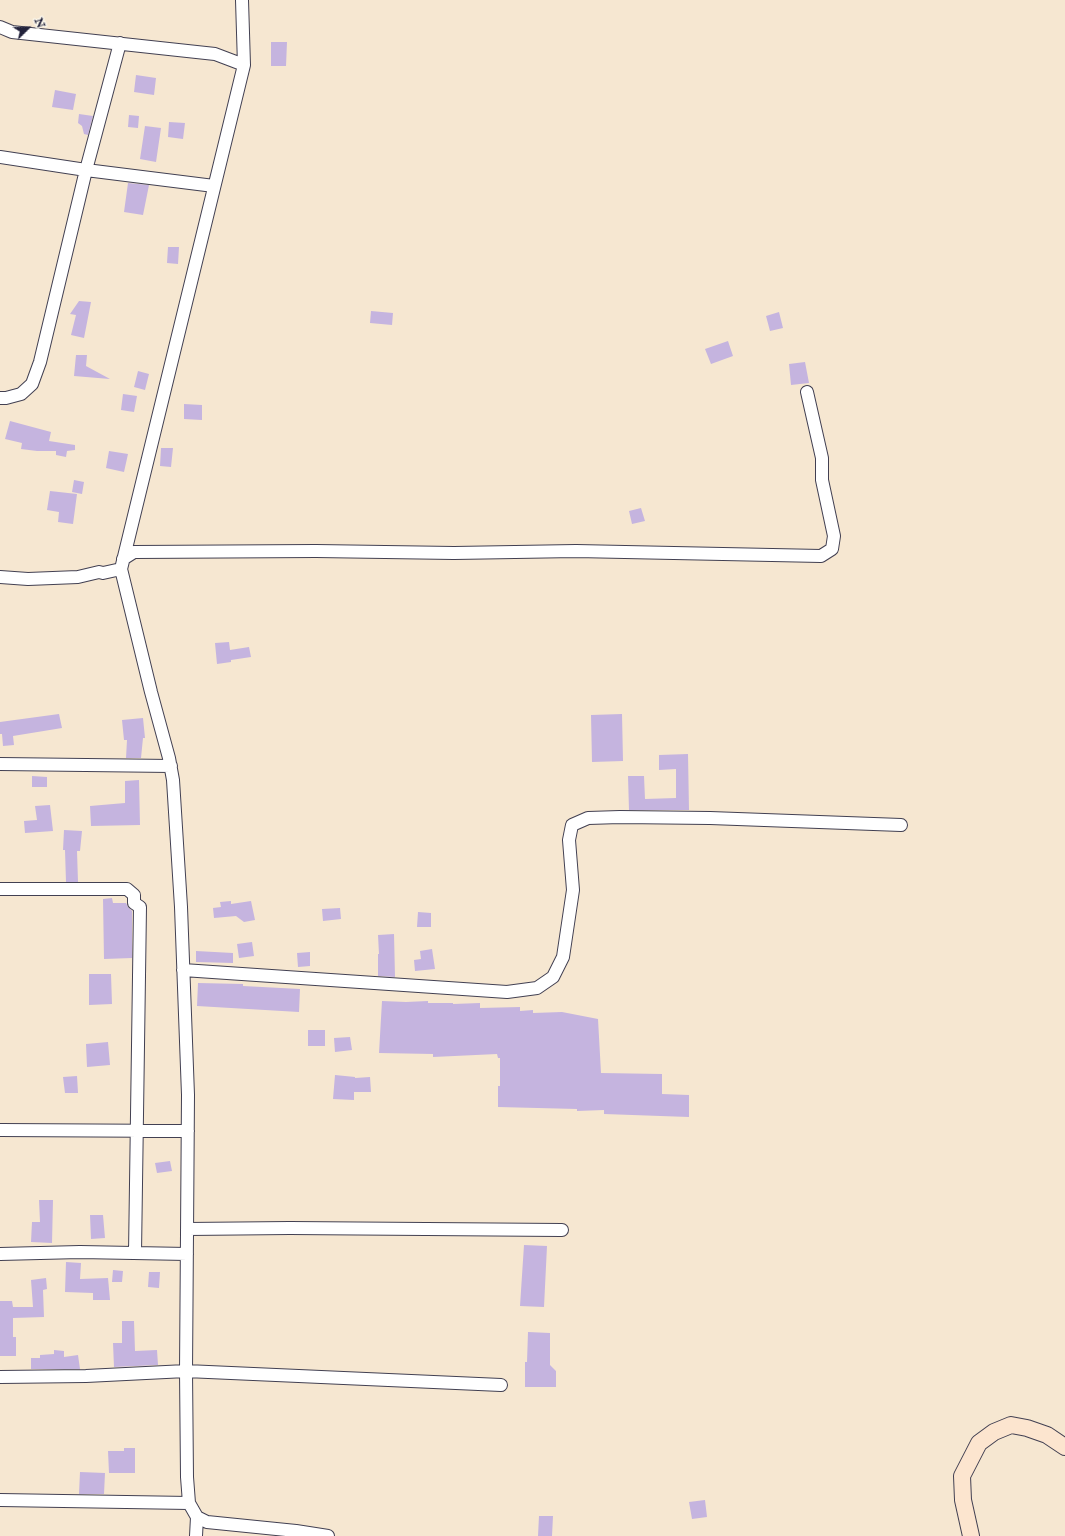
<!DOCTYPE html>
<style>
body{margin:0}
#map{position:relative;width:1065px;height:1536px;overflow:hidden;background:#f6e7d1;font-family:"IM FELL Double Pica",serif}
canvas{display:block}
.north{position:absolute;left:8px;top:8px;width:40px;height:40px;-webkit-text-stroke:3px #fbf7ec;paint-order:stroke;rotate:67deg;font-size:11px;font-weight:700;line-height:16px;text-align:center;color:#22223b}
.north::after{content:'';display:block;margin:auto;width:14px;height:18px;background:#22223b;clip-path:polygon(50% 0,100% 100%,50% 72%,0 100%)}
</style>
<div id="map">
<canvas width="1065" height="1536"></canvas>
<div class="north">N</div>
</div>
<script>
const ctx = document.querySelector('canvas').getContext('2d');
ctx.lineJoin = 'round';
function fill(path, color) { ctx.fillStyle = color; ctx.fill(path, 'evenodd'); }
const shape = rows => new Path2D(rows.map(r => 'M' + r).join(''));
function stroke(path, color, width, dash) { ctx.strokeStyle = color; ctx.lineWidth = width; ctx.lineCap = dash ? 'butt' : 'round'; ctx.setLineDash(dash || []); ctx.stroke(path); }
const building = shape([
 [271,42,287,42,286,66,271,66],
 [136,75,156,78,154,95,134,92],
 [55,90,76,94,73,110,52,107],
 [79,114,93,116,88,135,84,134,82,126,78,123],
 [129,115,139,116,138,128,128,127],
 [169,122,185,123,183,139,168,137],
 [145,126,161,128,156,162,140,159],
 [128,183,149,185,143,215,124,212],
 [168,247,179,247,178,264,167,263],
 [79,301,91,302,84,338,71,335,76,315,70,314],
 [371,311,393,313,392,325,370,323],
 [779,312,783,328,770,331,766,316],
 [728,341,733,356,711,364,705,349],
 [76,355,87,355,86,366,110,379,74,376],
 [805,362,809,383,791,385,789,364],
 [138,371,149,374,145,390,134,387],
 [123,394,137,396,134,412,121,410],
 [184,404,202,405,202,420,184,419],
 [10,421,51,432,49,441,75,445,75,450,67,451,66,457,56,455,56,451,37,451,21,449,22,443,5,439],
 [161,448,173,448,171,467,160,466],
 [109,451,128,454,124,472,106,468],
 [74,480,84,482,82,494,72,492],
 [50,491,77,494,73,524,58,522,59,512,47,510],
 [641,508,645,521,632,524,629,511],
 [229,642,230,650,249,647,251,657,231,660,231,662,217,664,215,643],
 [59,714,62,728,13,736,14,745,3,746,2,734,0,734,0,722],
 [622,714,623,761,592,762,591,715],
 [143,718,145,738,143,738,141,758,126,758,127,740,124,740,122,720],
 [688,754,689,810,629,810,628,776,644,776,645,799,676,798,676,769,659,770,659,755],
 [32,776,47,777,47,787,32,787],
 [139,780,140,825,91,826,90,806,125,803,125,781],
 [50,805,53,831,25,833,24,821,37,820,35,806],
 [64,830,82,831,80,851,77,851,78,882,66,882,65,850,63,850],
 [112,898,113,903,126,903,128,907,132,911,132,958,104,959,103,899],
 [231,901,231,904,251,901,255,920,244,922,236,916,214,918,213,908,221,907,220,902],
 [340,908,341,919,323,921,322,909],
 [418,912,431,913,431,927,417,927],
 [394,934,395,977,378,976,378,954,379,954,378,935],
 [252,942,254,956,239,958,237,944],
 [432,949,435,969,415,971,414,960,421,959,420,951],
 [196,951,233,953,233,963,196,962],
 [310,952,310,966,298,967,297,953],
 [89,974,111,974,112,1004,89,1005],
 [198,983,243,984,243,986,300,989,299,1012,197,1006],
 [382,1001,406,1002,428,1001,428,1003,453,1003,453,1004,480,1003,480,1008,520,1007,520,1011,533,1010,533,1013,562,1012,598,1019,601,1073,662,1074,662,1094,689,1095,689,1117,604,1114,604,1110,577,1111,577,1109,498,1107,498,1086,500,1086,500,1058,498,1058,497,1054,433,1057,433,1054,379,1053],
 [308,1030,325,1030,325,1046,308,1046],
 [350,1037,352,1050,335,1052,334,1038],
 [108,1042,110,1065,87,1067,86,1044],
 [335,1075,355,1077,355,1078,370,1077,371,1092,354,1092,354,1100,333,1099],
 [77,1076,78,1093,65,1093,63,1077],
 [170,1161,172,1171,157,1173,155,1163],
 [39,1200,53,1200,52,1243,31,1242,32,1222,40,1222],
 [90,1215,103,1215,105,1238,91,1239],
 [524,1245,547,1246,544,1307,520,1306],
 [66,1262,81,1263,80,1279,108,1278,110,1300,93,1300,93,1293,65,1292],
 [113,1270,123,1271,122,1282,112,1282],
 [149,1272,160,1272,159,1288,148,1287],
 [46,1278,47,1289,43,1290,44,1317,13,1318,13,1337,16,1337,16,1356,0,1356,0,1301,12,1301,13,1307,33,1307,31,1280],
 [122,1321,134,1321,135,1351,157,1350,158,1365,114,1367,113,1343,122,1343],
 [528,1332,550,1333,550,1365,556,1371,556,1387,525,1387,525,1362,527,1362],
 [54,1350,64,1351,64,1357,78,1355,80,1369,31,1369,31,1358,40,1358,40,1355,54,1354],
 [124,1448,135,1448,135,1473,109,1473,108,1451,124,1451],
 [80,1472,105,1473,104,1494,79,1494],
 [705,1500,707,1517,692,1519,689,1502],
 [539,1516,553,1516,552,1536,538,1536]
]);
const street = shape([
 [0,27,12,32,215,54,244,65],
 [0,157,86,170,214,186],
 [0,398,6,398,21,394,32,384,40,362,86,170,120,43],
 [123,559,134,552,316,551,454,553,576,551,821,556,832,549,834,536,822,480,822,458,807,392],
 [121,569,151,692,169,758,173,780,181,907,188,1095,186,1371,187,1477,189,1503,197,1517,207,1522,296,1531,328,1536],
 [0,577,28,579,78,577,99,572,103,573,121,569,244,65,242,0],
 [0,764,171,766],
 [0,889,127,889,134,895,134,903,140,907,135,1253],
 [183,970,507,992,537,988,553,977,563,957,573,890,569,840,572,825,588,818,620,817,710,818,901,825],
 [0,1130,188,1131],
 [187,1229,290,1228,562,1230],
 [0,1254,80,1252,187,1254],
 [0,1377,86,1376,186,1371,501,1385],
 [0,1500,189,1503],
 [196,1536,197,1517]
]);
const secondary = shape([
 [971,1536,963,1500,962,1476,979,1443,994,1432,1011,1425,1027,1428,1047,1435,1065,1447]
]);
fill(building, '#c5b4df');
stroke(street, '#424052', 14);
stroke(secondary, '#424052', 18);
stroke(street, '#fff', 12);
stroke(secondary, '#fce5cf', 16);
</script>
